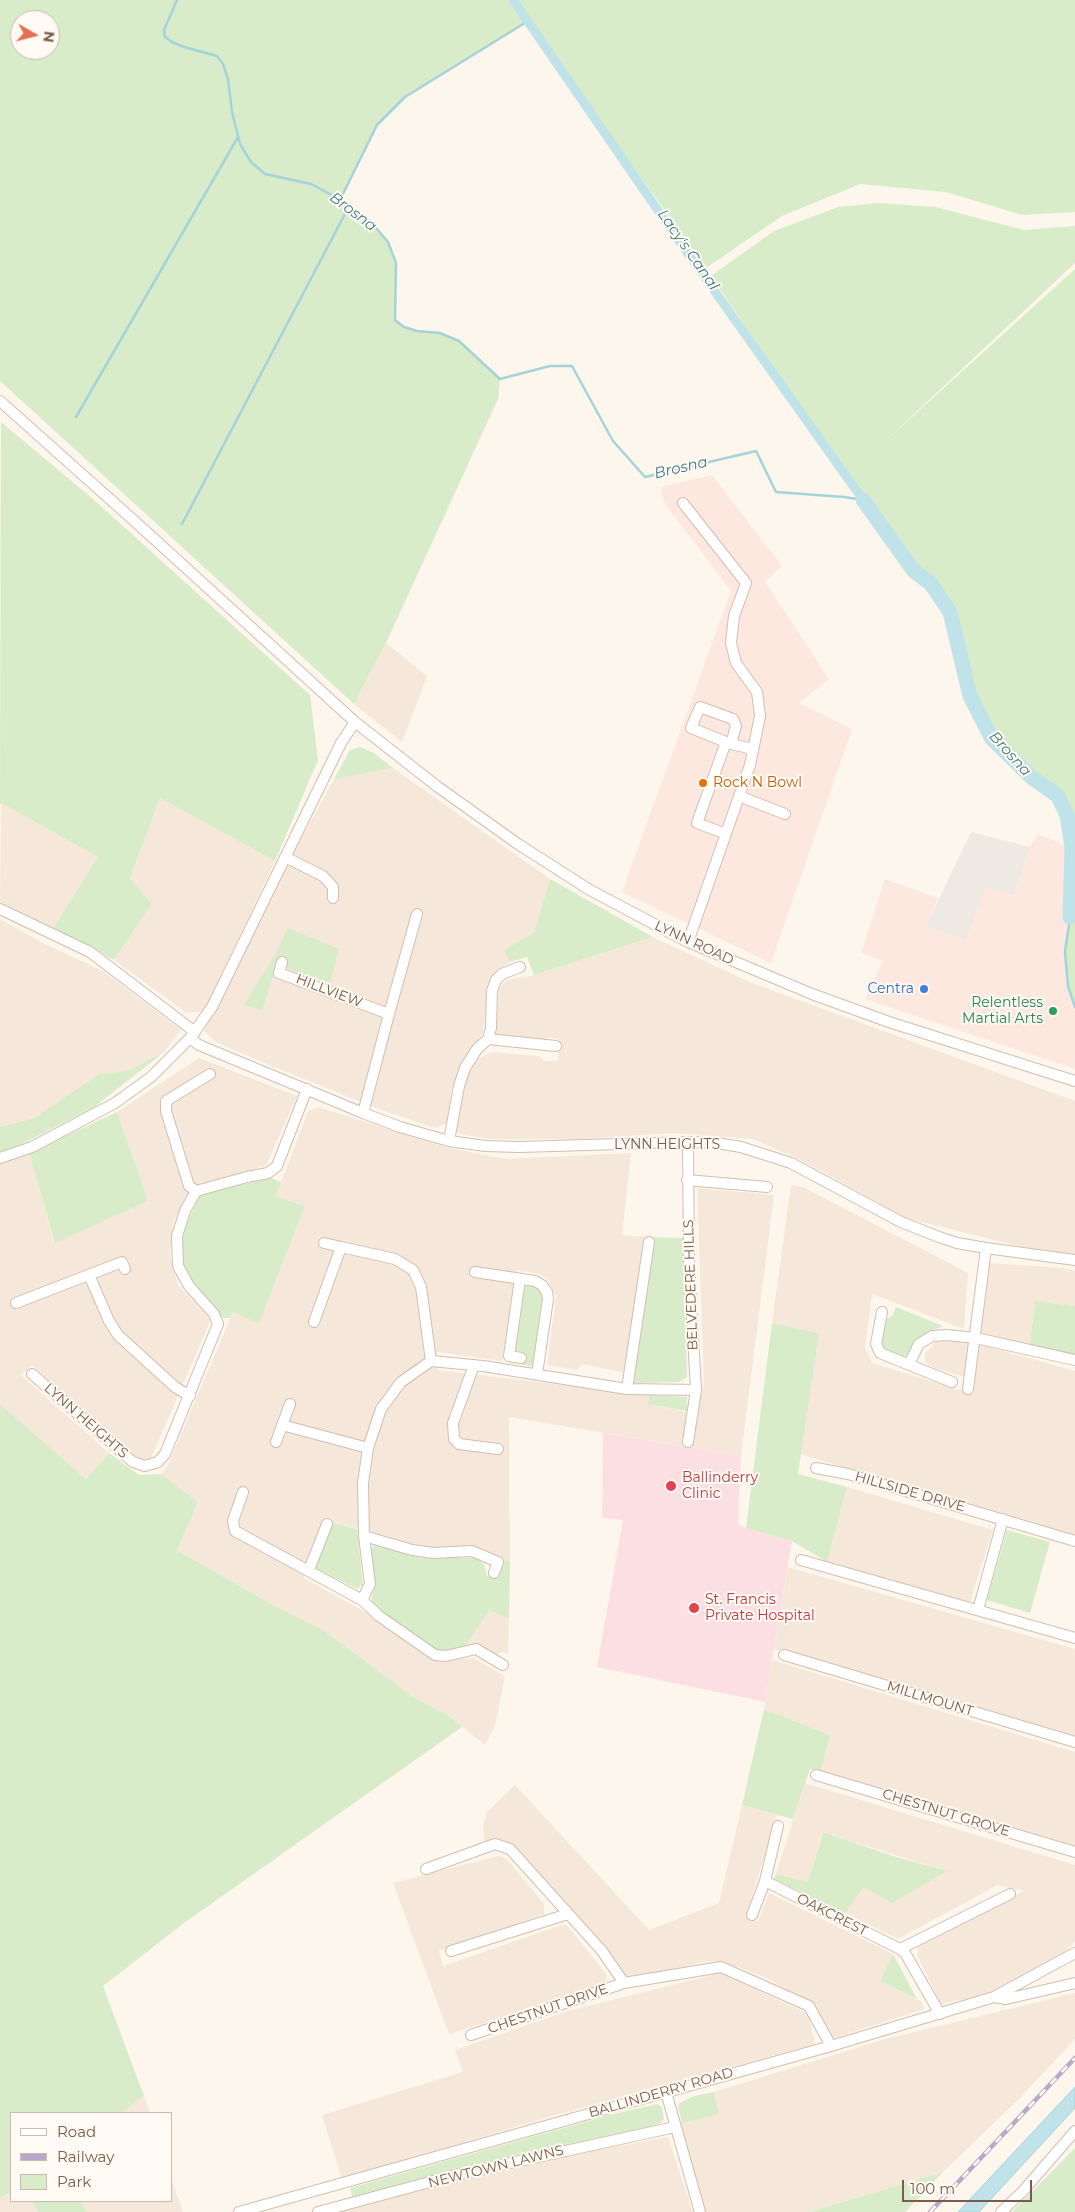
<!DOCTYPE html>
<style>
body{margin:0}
#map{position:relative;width:1075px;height:2212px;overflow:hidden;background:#fdf6ec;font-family:Montserrat,sans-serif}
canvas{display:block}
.legend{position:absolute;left:10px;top:2112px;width:162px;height:90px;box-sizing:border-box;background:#fffaf3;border:1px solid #cabbb1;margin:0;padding:6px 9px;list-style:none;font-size:15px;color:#7a5c4d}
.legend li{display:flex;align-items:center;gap:10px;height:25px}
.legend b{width:25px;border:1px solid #cabbb1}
.north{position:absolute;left:10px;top:10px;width:50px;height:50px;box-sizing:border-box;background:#fffaf3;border:1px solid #cabbb1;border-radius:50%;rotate:98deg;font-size:14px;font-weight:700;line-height:20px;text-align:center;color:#7a5c4d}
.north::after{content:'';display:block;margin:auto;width:18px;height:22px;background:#e76f51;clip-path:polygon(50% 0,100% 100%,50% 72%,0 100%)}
.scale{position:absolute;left:902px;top:2180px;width:130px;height:22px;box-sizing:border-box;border:2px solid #7a5c4d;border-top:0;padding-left:6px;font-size:15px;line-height:18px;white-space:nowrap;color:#7a5c4d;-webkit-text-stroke:4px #fffaf3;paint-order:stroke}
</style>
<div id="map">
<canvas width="1075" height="2212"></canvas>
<ul class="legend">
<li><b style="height:6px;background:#fff"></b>Road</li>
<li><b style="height:6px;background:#b9a8c9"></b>Railway</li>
<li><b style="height:14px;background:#d8ecc9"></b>Park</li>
</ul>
<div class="north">N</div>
<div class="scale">100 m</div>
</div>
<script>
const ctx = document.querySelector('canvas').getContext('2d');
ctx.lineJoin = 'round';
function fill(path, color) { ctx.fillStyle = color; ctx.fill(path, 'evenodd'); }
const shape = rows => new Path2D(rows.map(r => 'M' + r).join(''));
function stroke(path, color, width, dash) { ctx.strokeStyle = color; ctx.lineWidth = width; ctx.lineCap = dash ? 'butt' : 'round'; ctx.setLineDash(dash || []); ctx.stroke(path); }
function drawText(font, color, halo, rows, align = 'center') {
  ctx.font = font + ' Montserrat,sans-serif'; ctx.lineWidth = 4; ctx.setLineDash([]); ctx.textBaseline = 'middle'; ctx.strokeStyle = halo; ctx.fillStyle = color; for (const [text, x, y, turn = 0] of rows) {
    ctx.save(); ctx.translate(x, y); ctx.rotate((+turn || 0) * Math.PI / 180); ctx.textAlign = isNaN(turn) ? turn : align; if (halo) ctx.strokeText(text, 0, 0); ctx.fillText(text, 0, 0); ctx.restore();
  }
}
const residential = shape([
 [386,643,427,676,402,742,354,704],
 [393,768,550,879,534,932,504,950,510,962,497,971,490,981,483,1032,466,1059,451,1091,447,1123,435,1128,379,1109,274,1067,216,1042,204,1031,285,868,334,779],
 [160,798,275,861,204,1011,187,1013,114,960,152,904,130,878],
 [1,803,98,857,53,928,0,902],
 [0,919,43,943,103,971,181,1030,163,1053,127,1071,99,1074,34,1118,0,1127],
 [653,937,752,983,1075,1101,1075,1256,1018,1246,906,1218,801,1160,753,1139,673,1133,583,1139,490,1139,460,1134,454,1129,466,1078,477,1059,492,1052,539,1056,544,1061,558,1061,558,1039,547,1037,545,1040,496,1035,499,989,507,980,534,975],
 [199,1058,297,1096,266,1166,196,1185,185,1198,173,1224,170,1256,178,1285,208,1317,210,1322,151,1458,141,1460,117,1442,32,1365,21,1375,109,1453,86,1479,0,1404,0,1164,29,1153,54,1242,148,1201,117,1112],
 [318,1107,445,1147,505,1159,631,1153,622,1235,645,1237,625,1373,583,1364,577,1370,547,1365,556,1296,547,1278,539,1274,517,1270,502,1361,437,1352,437,1370,649,1395,648,1404,698,1414,704,1381,697,1188,774,1195,741,1456,509,1417,510,1561,474,1548,432,1549,323,1519,304,1578,360,1609,435,1661,473,1658,505,1676,495,1725,485,1745,449,1716,412,1696,323,1630,271,1604,177,1550,198,1502,161,1474,167,1467,233,1312,259,1324,305,1206,276,1196,308,1111],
 [791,1185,803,1187,968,1273,964,1329,872,1294,865,1348,872,1363,971,1393,979,1344,1075,1371,1075,1537,800,1454,819,1333,772,1323],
 [988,1263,1065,1268,1075,1271,1075,1306,1035,1301,1030,1344,980,1335],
 [959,1340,969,1344,964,1377,929,1366,925,1362,925,1354,935,1342],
 [847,1487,993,1530,970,1602,963,1602,827,1562],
 [788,1567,1075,1649,1075,1738,774,1649],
 [490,1610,509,1619,508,1655,502,1651,497,1655,464,1648],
 [772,1660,1075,1752,1075,1848,821,1772,830,1735,764,1709],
 [805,1783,1075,1865,1075,1941,1064,1952,1008,1984,981,1996,941,2004,917,1955,918,1947,1024,1891,998,1885,898,1939,845,1913,864,1887,946,1871,822,1832,808,1882,776,1874],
 [515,1785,649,1930,719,1903,742,1805,777,1815,746,1916,758,1922,769,1893,893,1954,880,1981,922,2002,924,2009,831,2039,816,2006,765,1977,723,1962,708,1961,633,1979,623,1975,509,1845,492,1841,484,1842,483,1825,487,1812],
 [498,1856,506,1858,544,1904,544,1914,439,1951,443,1966,562,1925,567,1925,606,1974,607,1982,587,1991,449,2034,393,1883],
 [720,1973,808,2014,815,2044,552,2116,342,2179,322,2115,463,2072,455,2050,568,2011],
 [1075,1993,1075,2039,1018,2100,943,2172,809,2212,705,2212,678,2127,682,2123,719,2114,714,2092,882,2040],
 [144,2096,150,2113,121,2113],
 [668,2137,693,2212,337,2212,532,2162],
 [171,2178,183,2212,88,2212,80,2201,171,2201],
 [11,2192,11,2201,31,2201,39,2212,0,2212,0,2198]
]);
const commercial = shape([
 [712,475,782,566,765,582,829,679,799,703,852,729,771,963,622,892,731,591,665,504,661,487],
 [1038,834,1072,848,1070,917,1065,952,1068,986,1075,1007,1075,1069,865,999,883,961,861,953,885,879,938,898,926,926,986,886,1014,896,1030,847]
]);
const industrial = shape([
 [971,832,1030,847,1014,896,986,887,966,940,926,926]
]);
const medical = shape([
 [603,1433,741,1456,738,1524,746,1528,792,1541,765,1702,597,1667,623,1520,602,1518]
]);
const green = shape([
 [0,0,1075,0,1075,212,1022,215,946,192,860,184,782,216,706,268,529,22,405,97,377,125,340,200,371,222,388,242,396,263,395,320,404,327,417,331,440,333,459,341,500,379,498,399,386,643,354,704,0,381],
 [20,20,50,20,50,50,20,50],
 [878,203,935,207,1024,230,1075,226,1075,263,880,446,1075,269,1075,1007,1068,986,1065,952,1070,917,1072,848,1067,815,1058,796,1031,777,992,739,970,696,950,612,931,584,913,570,863,500,711,276,774,231,838,207],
 [1,422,93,499,310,695,318,760,275,861,160,798,130,878,152,904,114,960,53,928,98,857,1,803,0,805],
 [360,747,374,753,393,768,334,779,350,750],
 [550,879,653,937,534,975,527,957,510,962,504,950,534,932],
 [288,928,339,949,330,983,288,969,286,961,279,958,262,1011,244,1005,275,955],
 [163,1053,93,1108,14,1148,0,1152,0,1127,34,1118,99,1074,127,1071],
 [117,1112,148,1201,55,1243,29,1153],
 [271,1178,281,1182,276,1196,305,1206,259,1324,233,1312,230,1318,223,1318,196,1288,184,1268,181,1245,187,1222,201,1194],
 [645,1237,683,1238,687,1377,679,1382,635,1383,625,1373],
 [527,1284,534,1284,540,1290,543,1298,533,1366,522,1365,524,1353,516,1350,514,1346,523,1288],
 [1035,1301,1075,1306,1075,1355,1030,1344],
 [896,1307,943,1326,920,1337,904,1358,882,1349,881,1338,886,1319,892,1316],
 [772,1323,819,1333,798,1474,847,1487,827,1562,792,1541,746,1528],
 [649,1395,687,1397,687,1411,648,1404],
 [0,1404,86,1479,109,1453,139,1475,161,1474,198,1502,177,1550,271,1604,323,1630,412,1696,449,1716,462,1727,184,1923,103,1986,144,2096,121,2113,11,2113,11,2192,0,2198],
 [332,1522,357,1529,363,1585,357,1589,315,1568],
 [1007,1530,1050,1542,1030,1613,987,1600],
 [374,1545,423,1558,476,1558,484,1564,487,1576,498,1578,504,1559,510,1561,509,1619,490,1610,464,1648,441,1654,374,1607,371,1602,374,1585,371,1549],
 [764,1709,830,1735,821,1772,810,1769,793,1819,742,1805],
 [823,1832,896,1857,947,1871,892,1903,864,1887,845,1913,774,1879,776,1874,808,1882],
 [893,1954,917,1999,880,1981],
 [714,2092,719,2114,682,2123,678,2106,680,2103,694,2096],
 [657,2104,662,2107,664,2119,661,2123,629,2133,528,2153,353,2199,350,2188,610,2115],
 [1075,2148,1075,2212,1012,2212],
 [943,2172,905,2212,809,2212],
 [31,2201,80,2201,88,2212,39,2212]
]);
const water = shape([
 [1075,2087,1075,2108,979,2212,958,2212,1075,2087]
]);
const stream = shape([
 [177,0,164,30,165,37,172,42,184,47,217,56,223,64,228,79,232,112,240,144,251,162,265,174,311,184,345,202,371,222,388,242,396,263,395,320,404,327,417,331,440,333,459,341,500,379,550,366,572,366,613,441,645,477,756,451,776,492,844,497,863,500],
 [76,417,238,137],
 [182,524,346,212,340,200,377,125,405,97,528,21],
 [1070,917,1065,952,1068,986,1075,1007]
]);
const canal = shape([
 [513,0,679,241,863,500]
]);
const river = shape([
 [863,500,913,570,931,584,950,612,970,696,992,739,1031,777,1058,796,1067,815,1072,848,1070,917]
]);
const minor = shape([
 [0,401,140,526,355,722,438,787,518,844,590,890,688,942,812,994,889,1022,1075,1081],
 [683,503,746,583,734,616,731,643,736,663,757,692,760,716,750,765,688,942],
 [739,796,785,814],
 [726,834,697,823,726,742,691,728,700,707,733,719,736,726,731,744,753,749],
 [285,857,323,876,333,887,333,898],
 [0,909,90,952,195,1032],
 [282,962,279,973,389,1014,363,1113],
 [389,1014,417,914],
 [190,1038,199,1045,363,1113,400,1127,449,1141,485,1146,519,1147,688,1142,717,1143,741,1147,791,1163,901,1222,939,1237,957,1243,986,1248,1075,1260],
 [488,1039,556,1046],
 [449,1141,459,1086,465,1068,477,1049,488,1039,491,1028,492,991,496,980,502,974,520,967],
 [0,1158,32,1147,115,1103,151,1077,190,1038,212,1007,341,743,355,722],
 [687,1180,767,1187],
 [196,1191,189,1186,166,1111,166,1101,210,1074],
 [324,1243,341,1247],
 [475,1272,535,1281,542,1285,547,1292,548,1299,537,1374],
 [89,1275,109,1321,118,1335,175,1387,190,1396],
 [520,1279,509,1356,521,1358],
 [16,1303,122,1262,125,1269],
 [882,1312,876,1344,880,1353,952,1382],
 [314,1322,341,1247,395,1259,413,1270,421,1287,431,1361],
 [909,1364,919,1344,932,1336,947,1335,976,1338,1075,1360],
 [474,1365,453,1423,454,1439,459,1444,498,1449],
 [32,1374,133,1462,145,1466,158,1462,165,1454,218,1324,214,1314,189,1286,178,1266,177,1236,185,1211,196,1191,247,1177,268,1173,277,1166,307,1089],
 [627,1389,649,1242],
 [968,1389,986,1248],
 [282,1425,368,1448],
 [276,1442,290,1404],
 [688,1442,696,1390],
 [816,1468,848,1474,1075,1541],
 [243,1492,233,1521,235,1531,362,1600,370,1584,364,1536,363,1483,368,1448,381,1409,401,1382,431,1361,483,1366,627,1389,696,1390,689,1264,688,1142],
 [364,1536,412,1550,434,1553,472,1551,498,1562,494,1573],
 [801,1560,1075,1638],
 [309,1570,327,1524],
 [362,1600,379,1616,435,1655,446,1656,476,1649,503,1665],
 [978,1610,1003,1519],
 [784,1655,1075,1742],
 [816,1775,1075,1852],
 [426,1869,495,1844,510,1849,602,1951,624,1983,721,1967,809,2006,831,2046],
 [765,1881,900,1949,905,1953,940,2014],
 [752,1915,765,1881,778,1826],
 [900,1949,1010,1894],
 [451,1951,568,1914],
 [994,1997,1006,1999,1075,1983],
 [471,2035,624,1983],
 [666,2092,700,2212],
 [239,2212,831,2046,994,1997,1075,1953],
 [318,2212,456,2175,675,2127],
 [1001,2212,1023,2191,1075,2131]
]);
const rail = shape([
 [930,2212,1075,2058]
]);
const markers = [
 [703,783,5,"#e8710a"],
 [924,989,5,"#3f7fe0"],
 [1053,1011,5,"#2e9e5b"],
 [671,1486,6,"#e0444e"],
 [694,1608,6,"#e0444e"]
];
const foodNames = [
 ["Rock N Bowl",713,783]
];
const streetNames = [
 ["LYNN ROAD",694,943,25],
 ["HILLVIEW",329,991,21],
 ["LYNN HEIGHTS",667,1145],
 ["BELVEDERE HILLS",691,1285,-92],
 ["LYNN HEIGHTS",86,1421,41],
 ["HILLSIDE DRIVE",910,1492,16],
 ["MILLMOUNT",930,1699,17],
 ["CHESTNUT GROVE",946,1813,17],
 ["OAKCREST",832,1915,27],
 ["CHESTNUT DRIVE",548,2009,-19],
 ["BALLINDERRY ROAD",661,2093,-16],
 ["NEWTOWN LAWNS",496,2167,-14]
];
const shopNames = [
 ["Centra",914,989]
];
const leisureNames = [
 ["Relentless",1043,1003],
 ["Martial Arts",1043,1019]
];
const healthNames = [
 ["Ballinderry",682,1478],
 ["Clinic",682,1494],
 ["St. Francis",705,1600],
 ["Private Hospital",705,1616]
];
const waterNames = [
 ["Brosna",353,212,37],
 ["Lacy's Canal",688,250,55],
 ["Brosna",681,468,-13],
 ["Brosna",1010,754,48]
];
fill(residential, '#f5e8da');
fill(commercial, '#fde8e0');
fill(industrial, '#efe9e4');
fill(medical, '#fbdfe3');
fill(green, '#d8ecc9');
fill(water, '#bfe3e8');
stroke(water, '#a5d3da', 1);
stroke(stream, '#a5d3da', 2.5);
stroke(canal, '#bfe3e8', 9);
stroke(river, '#bfe3e8', 15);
stroke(minor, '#d1beb0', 12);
stroke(minor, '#fff', 10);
stroke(rail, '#b9a8c9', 4.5);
stroke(rail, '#fffaf3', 2.5, [8]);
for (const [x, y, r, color] of markers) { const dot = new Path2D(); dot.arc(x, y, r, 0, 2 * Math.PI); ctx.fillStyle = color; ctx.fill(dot); stroke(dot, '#fffaf3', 2); }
drawText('14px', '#c56008', '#fffaf3', foodNames, 'left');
drawText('14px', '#7a5c4d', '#fffaf3', streetNames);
drawText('14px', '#366cbe', '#fffaf3', shopNames, 'right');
drawText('14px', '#27864d', '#fffaf3', leisureNames, 'right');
drawText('14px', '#be3a42', '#fffaf3', healthNames, 'left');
drawText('italic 15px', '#437c86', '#fffaf3', waterNames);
</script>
